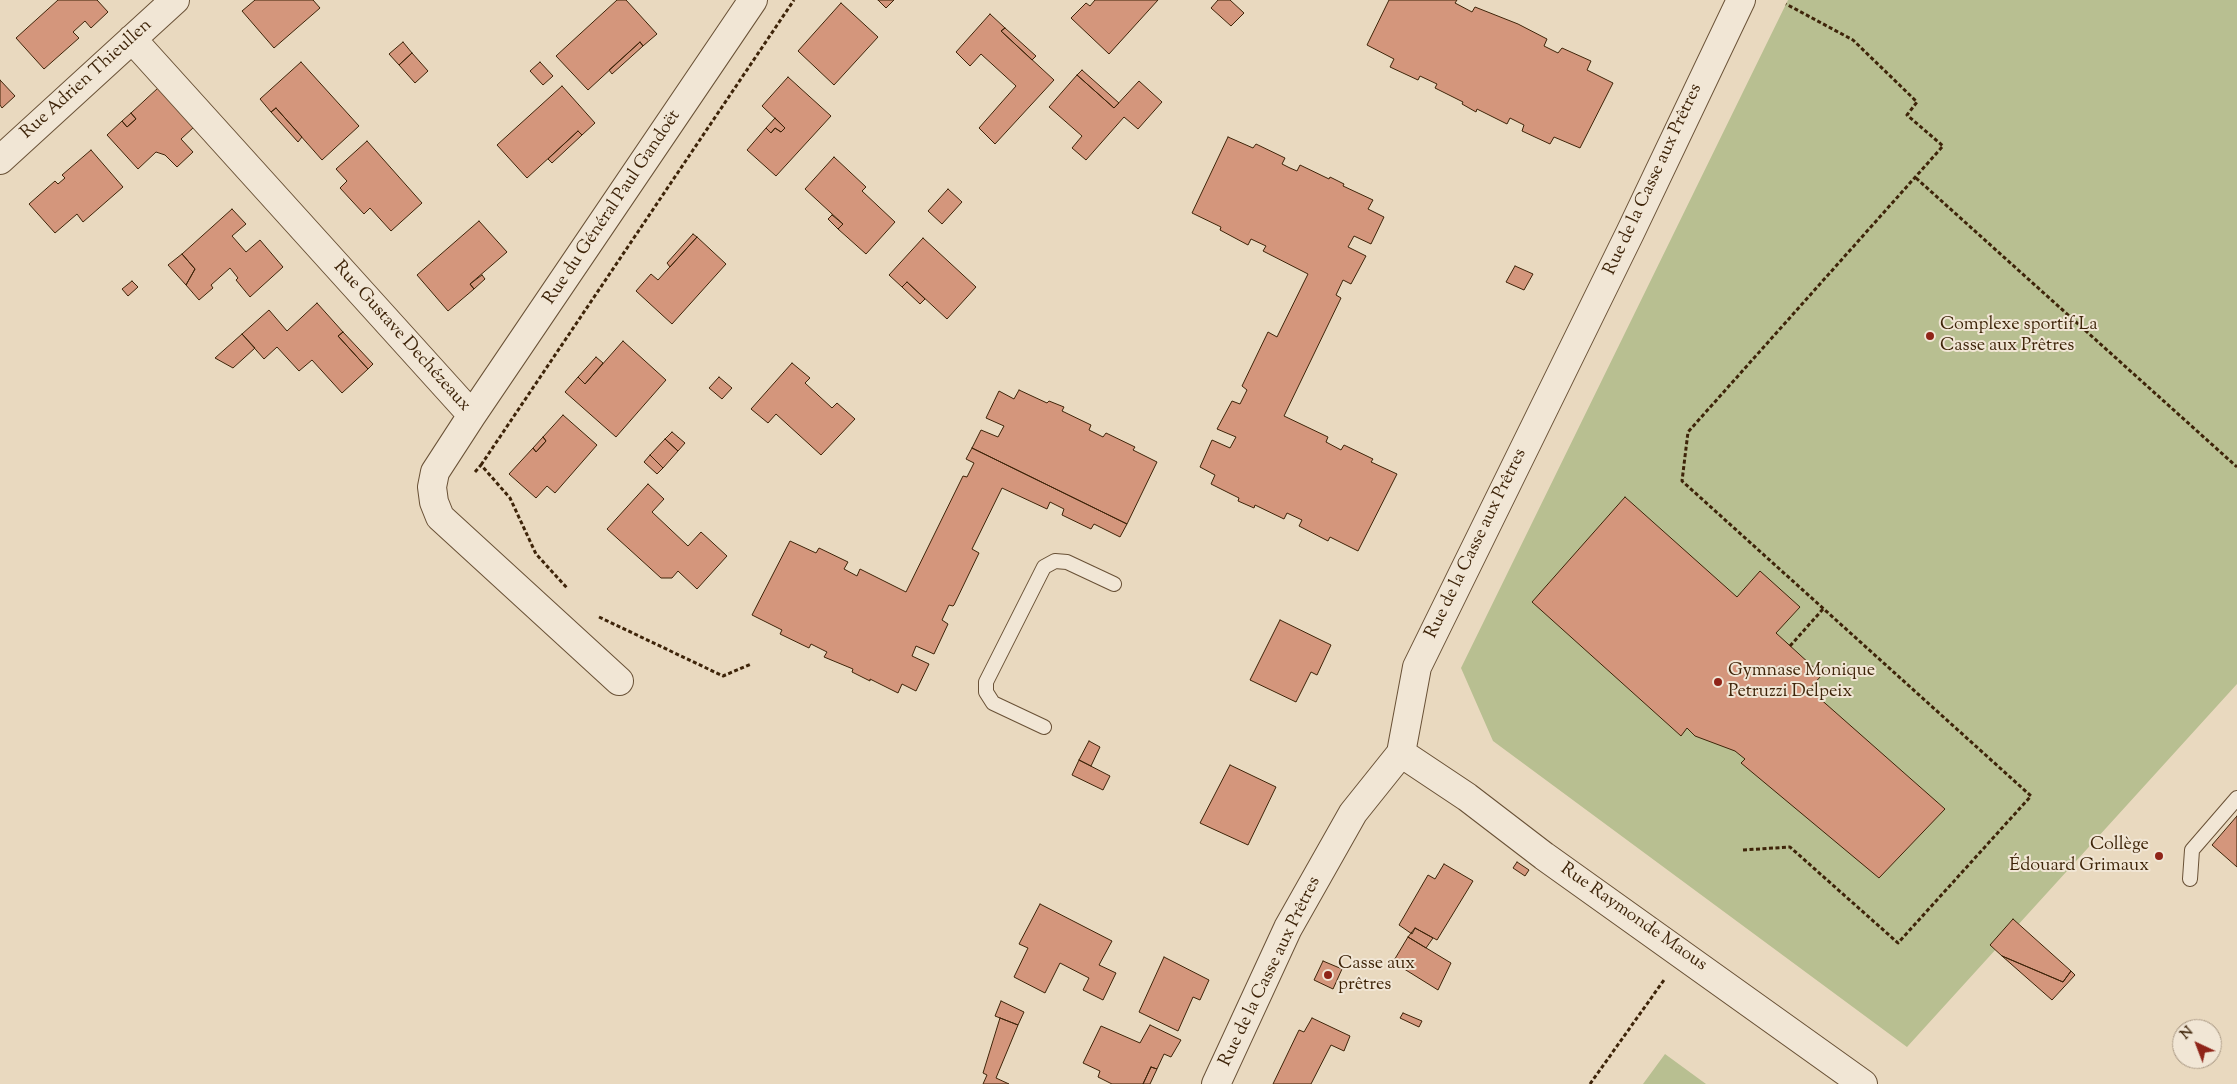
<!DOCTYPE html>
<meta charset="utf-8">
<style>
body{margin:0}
#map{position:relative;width:2237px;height:1084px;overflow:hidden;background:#e9d9bf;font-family:"Sorts Mill Goudy",serif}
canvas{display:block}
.north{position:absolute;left:2172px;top:1019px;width:50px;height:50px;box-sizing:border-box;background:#f1e6d5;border:1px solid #a99883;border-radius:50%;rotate:317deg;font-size:14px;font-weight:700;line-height:20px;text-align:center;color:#3e2409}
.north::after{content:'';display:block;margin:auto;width:18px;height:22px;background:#8f2418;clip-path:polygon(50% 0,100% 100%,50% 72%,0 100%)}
</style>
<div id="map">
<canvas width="2237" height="1084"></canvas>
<div class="north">N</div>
</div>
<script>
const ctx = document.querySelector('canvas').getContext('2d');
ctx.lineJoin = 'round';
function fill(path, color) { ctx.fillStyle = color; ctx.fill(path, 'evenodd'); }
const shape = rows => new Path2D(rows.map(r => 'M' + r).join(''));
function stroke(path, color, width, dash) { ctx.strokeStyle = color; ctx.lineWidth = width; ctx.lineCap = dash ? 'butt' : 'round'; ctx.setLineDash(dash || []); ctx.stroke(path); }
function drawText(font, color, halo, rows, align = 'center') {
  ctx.font = font + ' "Sorts Mill Goudy",serif'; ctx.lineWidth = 4; ctx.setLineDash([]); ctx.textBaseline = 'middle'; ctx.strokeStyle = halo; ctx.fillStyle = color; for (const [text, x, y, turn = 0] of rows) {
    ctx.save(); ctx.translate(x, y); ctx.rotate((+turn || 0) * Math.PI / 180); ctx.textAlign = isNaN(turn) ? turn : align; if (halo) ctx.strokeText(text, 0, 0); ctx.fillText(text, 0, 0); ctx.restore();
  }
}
const green = shape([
 [1788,0,2237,0,2237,684,1907,1047,1493,741,1461,668],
 [1665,1054,1706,1084,1643,1084]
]);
const building = shape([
 [58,0,97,0,108,12,91,28,85,21,73,32,79,38,44,69,16,38,58,0],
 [255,0,313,0,320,8,274,48,242,11,255,0],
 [617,0,626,0,657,34,643,46,640,42,588,90,556,56,617,0],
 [878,0,894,0,886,8,878,0],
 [1095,0,1158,0,1109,54,1071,18,1086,3,1090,6,1095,0],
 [1218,0,1230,0,1244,13,1231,26,1211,8,1218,0],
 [1389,0,1457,0,1455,3,1472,12,1475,7,1518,24,1547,39,1544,46,1558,53,1562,48,1591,61,1587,70,1613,83,1580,148,1554,137,1550,144,1522,131,1524,125,1510,118,1507,124,1477,109,1476,112,1462,104,1463,102,1435,88,1437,84,1420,76,1418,80,1390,67,1394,59,1367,45,1389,0],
 [841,3,878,37,834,85,798,51,841,3],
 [990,14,1005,28,1001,31,1054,80,995,144,979,128,1016,86,981,54,970,66,956,52,990,14],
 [1005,28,1036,56,1032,60,1001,31,1005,28],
 [403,42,412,53,399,65,389,54,403,42],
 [640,42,643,46,612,74,609,70,640,42],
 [412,53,428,71,415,83,399,65,412,53],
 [301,62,359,126,322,160,276,108,271,112,260,99,301,62],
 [540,62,553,76,543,85,530,71,540,62],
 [1082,70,1119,103,1114,108,1077,75,1082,70],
 [1077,75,1114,108,1139,81,1162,102,1138,129,1124,117,1086,160,1072,148,1082,136,1049,107,1077,75],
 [788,77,831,116,776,176,747,150,766,128,771,133,775,128,781,132,785,128,762,106,788,77],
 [0,80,15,96,2,108,0,105,0,80],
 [562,86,595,123,582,135,578,131,527,178,497,145,562,86],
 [158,88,194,127,181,139,193,152,177,167,165,155,156,152,138,169,107,135,122,121,127,127,136,119,131,113,158,88],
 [276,108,302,137,298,142,271,112,276,108],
 [131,113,136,119,127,127,122,121,131,113],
 [775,118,785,128,781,132,775,128,771,133,766,128,775,118],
 [578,131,582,135,552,163,548,159,578,131],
 [1228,137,1253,148,1256,144,1285,158,1282,164,1290,168,1297,171,1300,165,1329,179,1330,177,1344,184,1343,186,1373,200,1368,209,1384,217,1371,244,1354,236,1348,247,1366,256,1351,284,1343,280,1336,295,1341,298,1284,416,1328,437,1326,442,1341,450,1344,445,1373,459,1371,462,1397,474,1358,551,1330,537,1328,541,1299,526,1302,520,1287,513,1284,519,1255,505,1254,508,1238,501,1239,498,1211,484,1215,475,1200,467,1212,440,1230,448,1236,437,1217,429,1232,401,1240,404,1247,390,1242,386,1268,332,1277,337,1308,274,1263,251,1266,246,1251,239,1248,245,1220,230,1221,227,1192,213,1228,137],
 [367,141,422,203,391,231,370,208,364,214,340,188,347,181,336,169,367,141],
 [91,150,123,187,83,222,77,214,55,233,29,204,55,181,58,184,65,178,62,175,91,150],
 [834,157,866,187,862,191,895,222,866,254,838,229,843,224,805,189,834,157],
 [948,189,962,202,942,224,928,211,948,189],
 [232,209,246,224,232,236,246,252,260,240,283,267,250,297,236,280,238,278,230,268,211,285,213,288,199,300,186,285,195,269,182,254,232,209],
 [832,215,843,224,838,229,828,219,832,215],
 [479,221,507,252,470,284,474,289,448,311,417,275,479,221],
 [693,234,697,237,670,267,667,263,693,234],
 [697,237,726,264,672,324,636,291,651,274,658,280,697,237],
 [923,238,976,287,947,319,907,282,902,287,889,275,923,238],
 [182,254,195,269,186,285,168,265,182,254],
 [1515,266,1533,274,1524,290,1506,282,1515,266],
 [482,275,485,279,474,289,470,284,482,275],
 [132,281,138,287,128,296,122,289,132,281],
 [907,282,925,299,920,304,902,287,907,282],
 [317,303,343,332,338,336,368,369,342,393,312,360,299,371,277,347,264,359,242,334,269,310,287,331,317,303],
 [343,332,373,364,368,369,338,336,343,332],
 [242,334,255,348,233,368,215,358,242,334],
 [623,341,666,380,616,437,565,392,578,377,585,384,623,341],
 [596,357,603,363,585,384,578,377,596,357],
 [792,363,810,378,805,383,832,408,837,403,855,419,821,455,776,414,768,423,751,409,792,363],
 [719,377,732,388,722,399,709,388,719,377],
 [1019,390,1047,403,1049,401,1064,407,1062,411,1091,425,1089,430,1103,437,1106,433,1135,447,1133,450,1157,462,1127,524,972,448,981,430,998,437,1004,426,986,418,999,391,1014,399,1019,390],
 [563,415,597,445,555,493,547,486,536,498,509,474,533,448,536,452,546,441,543,437,563,415],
 [672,432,685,443,678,451,665,439,672,432],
 [543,437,546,441,536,452,533,448,543,437],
 [665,439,678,451,663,468,650,455,665,439],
 [972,448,1127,524,1120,537,1094,524,1091,529,1062,515,1064,509,1050,502,1047,509,1002,488,972,549,979,553,954,605,953,606,949,605,942,620,948,624,934,654,916,646,912,656,929,664,916,691,902,684,898,693,870,679,870,681,852,672,853,669,824,657,827,652,811,644,809,648,780,634,782,630,752,615,790,541,816,553,819,548,848,562,844,569,857,576,860,569,906,592,963,476,967,477,974,463,966,459,972,448],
 [650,455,663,468,657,474,644,462,650,455],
 [648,484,664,499,652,512,688,546,701,532,727,556,697,589,678,571,672,578,661,578,607,529,648,484],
 [1625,497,1737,597,1760,571,1800,607,1776,633,1822,675,1809,689,1945,809,1879,878,1741,763,1745,759,1735,751,1695,736,1687,728,1681,736,1532,602,1625,497],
 [1280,620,1331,645,1317,675,1311,672,1296,702,1250,680,1280,620],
 [1089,741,1100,747,1091,766,1079,760,1089,741],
 [1079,760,1110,776,1103,790,1072,775,1079,760],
 [1230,765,1276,787,1248,845,1200,823,1230,765],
 [2237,816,2237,867,2212,845,2237,816],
 [1517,862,1529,870,1525,876,1513,868,1517,862],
 [1444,864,1473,881,1437,940,1415,928,1412,934,1399,925,1428,875,1435,879,1444,864],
 [1040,904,1112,941,1099,965,1116,973,1103,1000,1083,990,1089,978,1060,963,1045,993,1014,977,1028,948,1019,944,1040,904],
 [2013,919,2071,971,2063,982,2002,956,1990,945,2013,919],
 [1415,928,1433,938,1426,948,1408,937,1415,928],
 [1408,937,1451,963,1438,990,1393,962,1408,937],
 [2002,956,2063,982,2071,971,2075,975,2052,1000,2002,956],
 [1164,957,1209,980,1200,1000,1193,997,1178,1031,1139,1012,1164,957],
 [1323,961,1342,969,1333,989,1314,980,1323,961],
 [1001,1001,1024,1012,1018,1025,995,1016,1001,1001],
 [1403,1013,1422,1021,1419,1027,1400,1018,1403,1013],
 [1000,1018,1018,1025,996,1078,1009,1084,983,1084,987,1075,983,1073,1000,1018],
 [1312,1018,1350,1036,1344,1051,1331,1045,1311,1084,1273,1084,1299,1030,1304,1032,1312,1018],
 [1150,1025,1181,1040,1171,1057,1164,1054,1157,1069,1151,1067,1143,1084,1112,1084,1098,1077,1100,1071,1083,1063,1101,1026,1140,1043,1150,1025],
 [1151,1067,1157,1069,1150,1084,1143,1084,1151,1067]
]);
const path = shape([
 [1916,178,2237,467],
 [481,465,794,0],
 [475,472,481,465,510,498,536,554,567,588],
 [599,617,723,676,751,664],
 [1790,646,1823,609],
 [1743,850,1790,847,1898,943,2031,796,1682,481,1688,432,1943,146,1907,115,1917,102,1853,40,1786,4],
 [1590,1084,1664,980]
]);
const service = shape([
 [1044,727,993,703,986,692,986,682,1044,567,1055,561,1067,562,1114,584],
 [2190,879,2192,850,2237,798]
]);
const minor = shape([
 [132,39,472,415,435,472,432,487,434,502,440,517,619,681],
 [0,160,175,0],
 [472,415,753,0],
 [1401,753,1467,797,1544,856,1863,1084],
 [1216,1084,1288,928,1353,813,1401,753,1417,667,1630,233,1741,0]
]);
const markers = [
 [1930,336,5,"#8f2418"],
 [1718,682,5,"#8f2418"],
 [2159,856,5,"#8f2418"],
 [1328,975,5,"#8f2418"]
];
const streetNames = [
 ["Rue Adrien Thieullen",87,80,-42],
 ["Rue de la Casse aux Prêtres",1654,180,-65],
 ["Rue du Général Paul Gandoët",613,208,-56],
 ["Rue Gustave Dechézeaux",401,337,48],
 ["Rue de la Casse aux Prêtres",1477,544,-64],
 ["Rue Raymonde Maous",1633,918,35],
 ["Rue de la Casse aux Prêtres",1271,972,-64]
];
const poiNames = [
 ["Complexe sportif La",1940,326],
 ["Casse aux Prêtres",1940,347],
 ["Gymnase Monique",1728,672],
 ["Petruzzi Delpeix",1728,693],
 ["Collège",2149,846,"right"],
 ["Édouard Grimaux",2149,867,"right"],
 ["Casse aux",1338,965],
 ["prêtres",1338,986]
];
fill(green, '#b8bf91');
fill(building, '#d4967c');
stroke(building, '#3e2409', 1);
stroke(service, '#695136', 16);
stroke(minor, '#695136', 30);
stroke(path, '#3e2409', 3, [4, 2.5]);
stroke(service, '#f1e6d5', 14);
stroke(minor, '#f1e6d5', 28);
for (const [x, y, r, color] of markers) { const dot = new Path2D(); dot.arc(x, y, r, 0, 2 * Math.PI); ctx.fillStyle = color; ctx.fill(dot); stroke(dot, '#f1e6d5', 2); }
drawText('18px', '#3e2409', '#f1e6d5', streetNames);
drawText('18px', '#3e2409', '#f1e6d5', poiNames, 'left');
</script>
